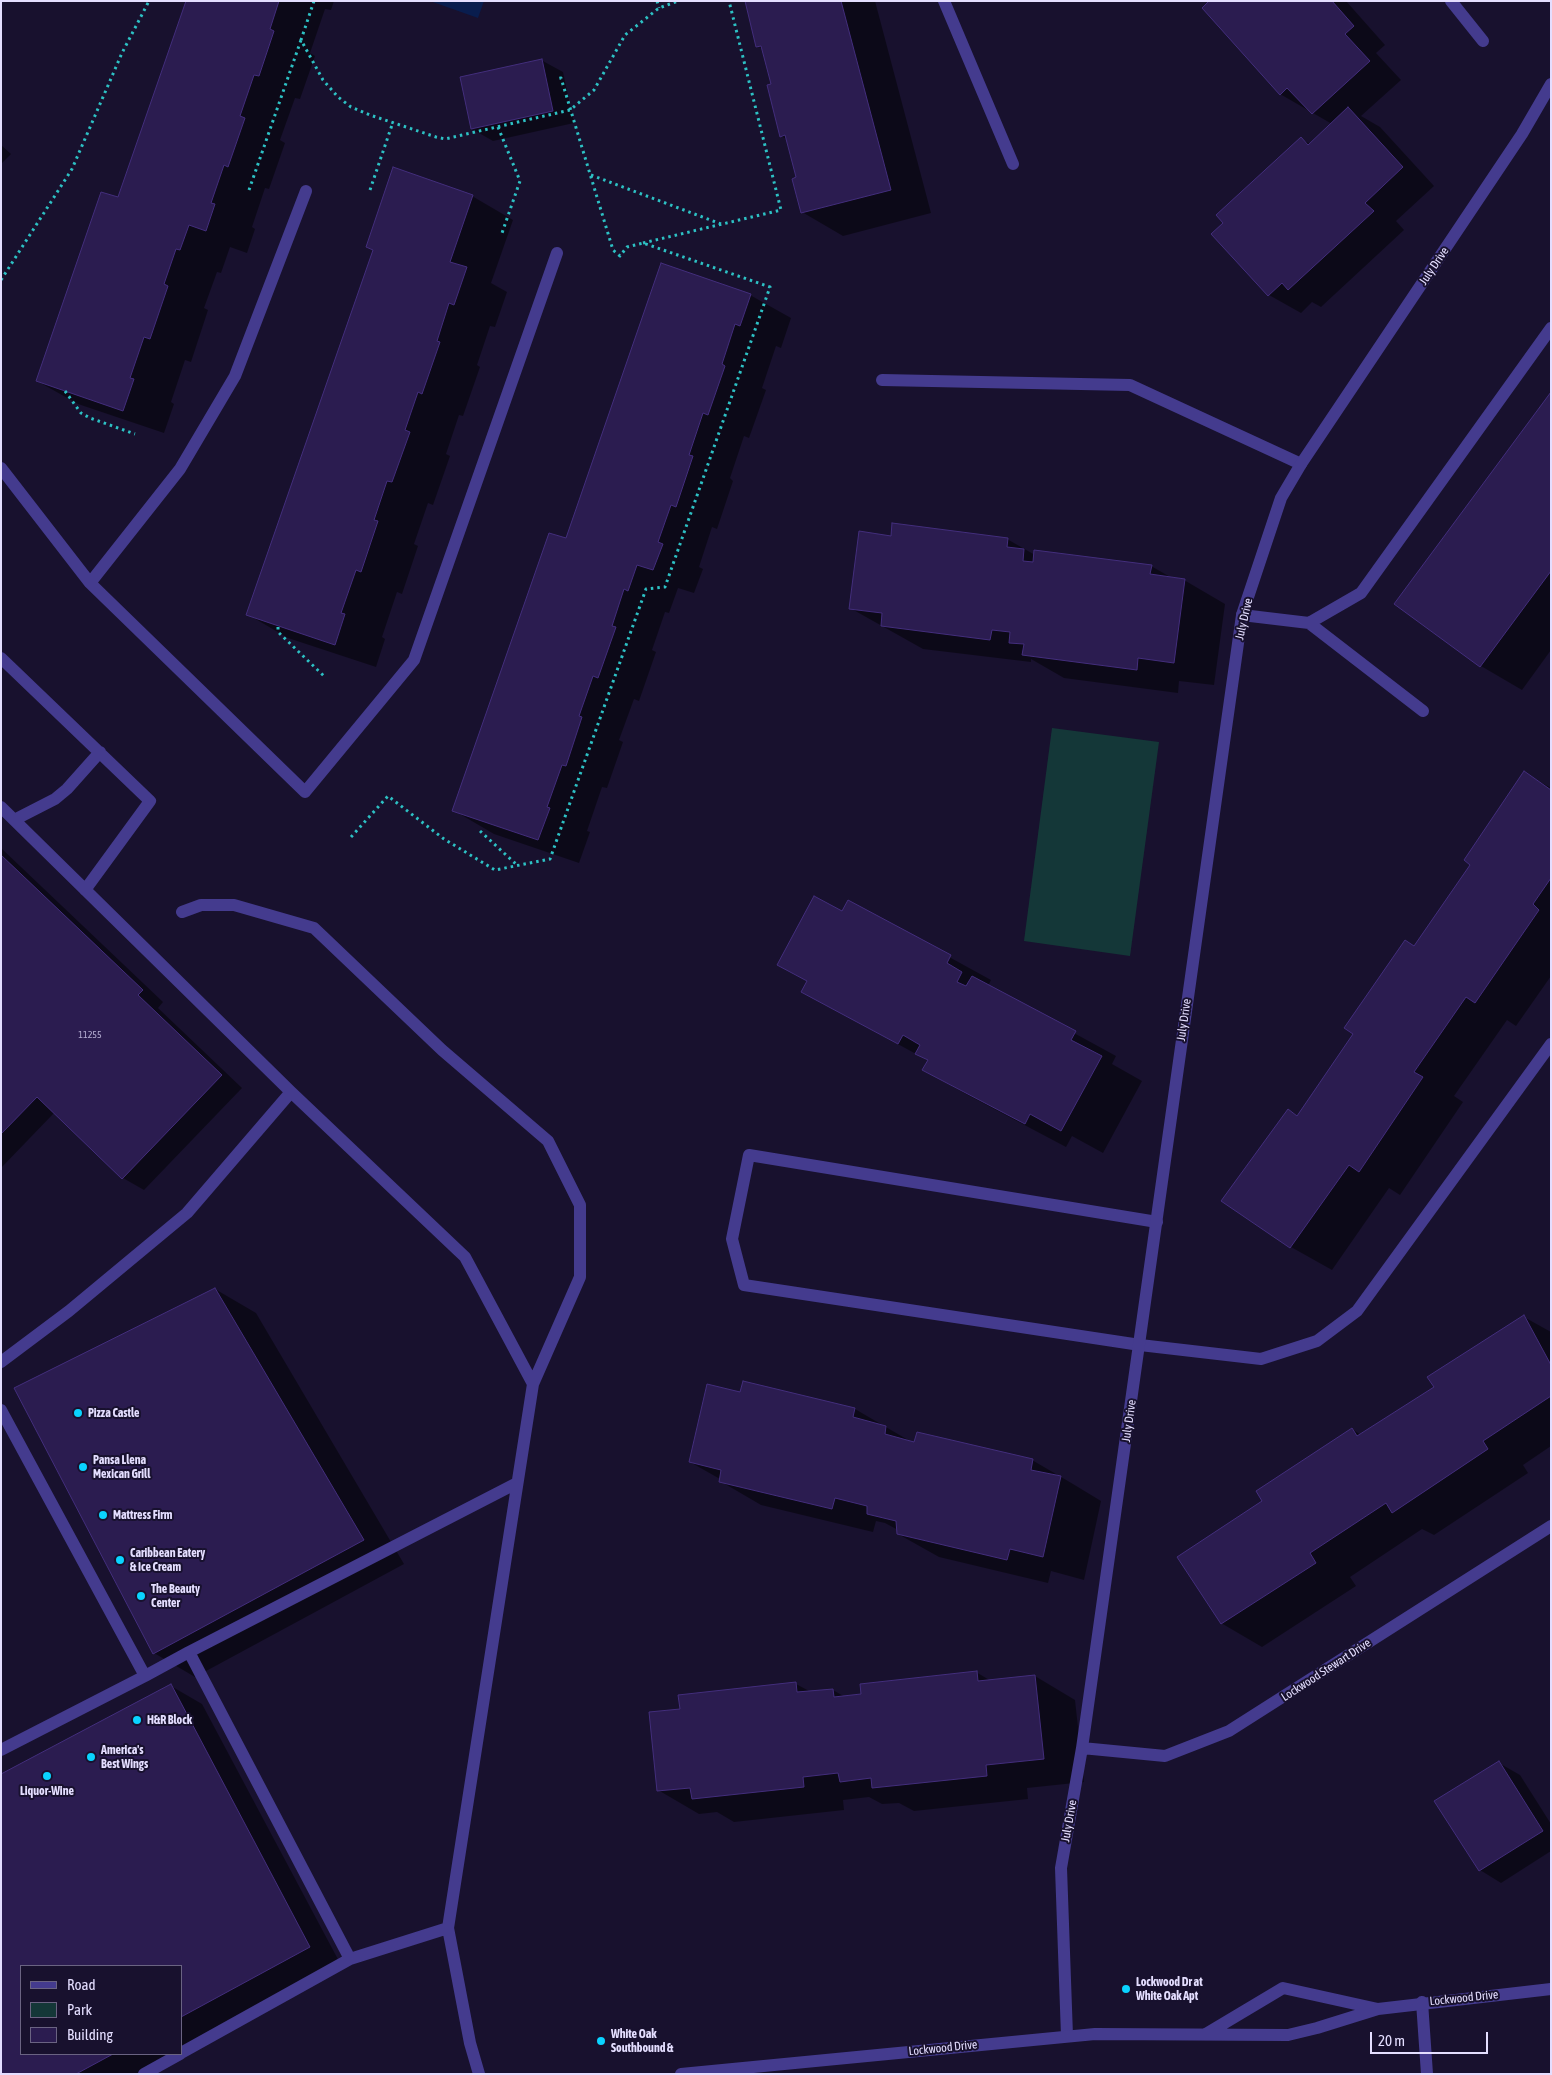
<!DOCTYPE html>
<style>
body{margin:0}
#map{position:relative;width:1552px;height:2075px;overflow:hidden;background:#18112e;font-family:"Asap Condensed",sans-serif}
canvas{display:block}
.frame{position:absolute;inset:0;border:2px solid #e4deff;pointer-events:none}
.legend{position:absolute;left:20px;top:1965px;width:162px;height:90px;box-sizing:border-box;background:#18112e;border:1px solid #6a6382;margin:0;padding:6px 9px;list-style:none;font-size:15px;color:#e4deff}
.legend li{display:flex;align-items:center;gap:10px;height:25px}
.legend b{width:25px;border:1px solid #6a6382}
.scale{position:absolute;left:1370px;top:2032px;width:118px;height:22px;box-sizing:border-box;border:2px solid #e4deff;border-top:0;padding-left:6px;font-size:15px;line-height:18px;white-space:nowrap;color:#e4deff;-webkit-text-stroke:4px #18112e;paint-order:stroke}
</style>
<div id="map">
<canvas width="1552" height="2075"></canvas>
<div class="frame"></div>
<ul class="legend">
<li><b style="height:6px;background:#443b8e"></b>Road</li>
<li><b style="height:14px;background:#143738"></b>Park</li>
<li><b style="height:14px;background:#2b1c50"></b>Building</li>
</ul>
<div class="scale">20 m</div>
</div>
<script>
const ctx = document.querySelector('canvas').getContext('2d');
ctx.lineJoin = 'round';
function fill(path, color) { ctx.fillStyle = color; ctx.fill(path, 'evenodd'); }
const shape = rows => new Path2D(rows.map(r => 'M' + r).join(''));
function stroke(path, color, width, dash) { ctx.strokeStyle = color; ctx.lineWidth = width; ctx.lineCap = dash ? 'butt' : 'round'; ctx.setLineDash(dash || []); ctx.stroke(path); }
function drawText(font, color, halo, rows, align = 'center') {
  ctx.font = font + ' "Asap Condensed",sans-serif'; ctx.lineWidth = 4; ctx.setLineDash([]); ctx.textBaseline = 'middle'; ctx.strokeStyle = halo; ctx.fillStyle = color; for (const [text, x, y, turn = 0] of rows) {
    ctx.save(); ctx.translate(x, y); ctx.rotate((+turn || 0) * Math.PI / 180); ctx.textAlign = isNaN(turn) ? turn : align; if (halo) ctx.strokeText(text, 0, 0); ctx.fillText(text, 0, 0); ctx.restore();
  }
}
const green = shape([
 [1052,728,1159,742,1130,956,1024,941]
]);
const water = shape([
 [430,1,484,1,478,18]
]);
const shadow = shape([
 [187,1,334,1,331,10,325,9,310,53,315,56,300,99,295,98,280,140,285,143,269,189,265,188,252,227,255,229,247,253,230,247,221,273,217,272,204,308,208,310,191,362,185,360,171,402,174,404,164,433,78,404,37,381,119,199],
 [746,1,875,1,931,213,843,236,802,212,798,178,788,140,781,136,773,85,764,50,757,46],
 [1207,1,1346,1,1385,45,1376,53,1401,80,1361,116,1380,127,1434,186,1396,221,1404,230,1321,307,1312,302,1301,313,1269,295,1301,139,1310,144,1332,124,1280,94],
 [541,60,563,72,574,123,493,141,472,129],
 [1,145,11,154,1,164],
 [472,196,513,220,491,283,507,292,495,327,490,326,477,365,480,367,463,416,459,415,446,454,450,456,433,505,428,503,414,544,418,546,402,594,397,592,382,637,385,639,376,667,288,638,247,614,374,251,367,247],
 [750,295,791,318,781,348,776,346,762,388,766,390,749,438,744,436,730,478,733,481,717,529,712,527,699,567,703,569,694,593,678,588,669,613,665,612,652,650,656,652,639,701,634,699,619,740,623,742,607,788,602,787,587,831,590,832,579,863,494,834,453,810,566,540],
 [1551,394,1551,650,1522,690,1481,666,1396,604],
 [892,537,1007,539,1035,555,1151,566,1172,578,1184,580,1225,604,1214,685,1179,681,1178,693,1064,678,1031,659,1031,662,923,649,850,608],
 [1524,773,1551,788,1551,976,1516,1026,1507,1020,1454,1096,1463,1102,1400,1195,1389,1188,1332,1270,1291,1247,1223,1201,1288,1111,1298,1116,1472,865],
 [1,848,163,1002,158,1008,242,1088,144,1190,123,1178,55,1112,1,1168],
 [849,902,991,980,988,986,1116,1056,1112,1064,1142,1081,1103,1153,1072,1136,1066,1147,964,1093,924,1070,929,1061,802,992],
 [215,1289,256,1313,404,1564,195,1677,154,1653],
 [1524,1317,1551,1332,1551,1446,1523,1465,1528,1473,1434,1535,1422,1529,1350,1577,1356,1586,1262,1647,1221,1623,1264,1501,1352,1429,1361,1435,1436,1387],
 [744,1383,855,1409,915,1444,1032,1460,1073,1484,1101,1501,1084,1580,1051,1571,1048,1583,939,1557,898,1534,898,1530,885,1523,876,1521,873,1532,761,1505,720,1481,720,1479,690,1462,741,1394],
 [976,1672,991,1681,1035,1676,1075,1700,1084,1782,1027,1788,1028,1799,914,1811,899,1803,882,1804,869,1797,843,1800,844,1810,734,1822,717,1812,699,1814,658,1790,681,1710,796,1684,811,1692,833,1690,845,1697],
 [171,1686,202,1704,341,1965,181,2052,181,1966,21,1966,21,2054,177,2054,140,2074,1,2074,1,1776],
 [1499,1763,1520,1775,1551,1824,1551,1851,1501,1883,1480,1870]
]);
const building = shape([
 [186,1,279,1,270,29,274,31,259,76,254,75,240,116,245,118,228,167,224,165,211,203,215,204,206,231,189,225,180,250,176,249,164,284,168,286,150,339,144,337,130,378,134,379,123,411,36,381,101,192,118,197,186,1],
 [745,1,841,1,891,190,801,213,792,179,796,177,785,135,780,137,767,85,771,84,761,46,756,47,745,1],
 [1209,1,1332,1,1354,26,1345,34,1370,61,1312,114,1287,88,1280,95,1202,8,1209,1],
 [542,59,553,111,471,129,460,77,542,59],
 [1348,107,1403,167,1365,203,1374,211,1288,290,1282,283,1268,296,1211,234,1223,223,1216,215,1301,137,1308,145,1348,107],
 [393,167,473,195,450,262,467,267,454,305,449,303,437,341,440,342,422,394,418,392,405,430,410,432,392,482,387,481,374,520,378,521,361,572,356,570,341,613,345,614,335,645,246,615,373,250,366,247,393,167],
 [661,263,751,294,740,326,735,324,722,364,725,366,708,415,703,413,689,455,693,456,676,507,671,505,658,542,663,544,653,570,637,565,628,591,624,589,612,626,616,627,598,678,593,676,579,716,582,717,566,766,562,765,547,807,550,808,538,840,452,811,549,533,566,538,661,263],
 [1551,392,1551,571,1480,667,1394,604,1551,392],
 [892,523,1008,538,1007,547,1024,549,1023,561,1033,562,1034,550,1152,565,1150,574,1185,579,1174,663,1138,658,1137,670,1022,655,1024,644,1009,643,1010,632,992,630,990,640,881,626,882,613,849,609,859,531,891,536,892,523],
 [1524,771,1551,790,1551,878,1533,904,1539,910,1475,1003,1466,997,1414,1072,1423,1077,1359,1172,1349,1165,1290,1248,1221,1201,1288,1109,1297,1116,1353,1034,1344,1028,1405,940,1414,946,1470,865,1464,860,1524,771],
 [1,855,143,990,138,995,222,1075,122,1179,37,1097,1,1134,1,855],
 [814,896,842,911,848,900,951,955,947,963,962,972,957,982,966,986,972,976,1076,1031,1071,1040,1102,1056,1061,1131,1030,1114,1025,1124,922,1070,928,1060,915,1054,920,1045,903,1035,898,1044,801,992,807,981,777,965,814,896],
 [215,1288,364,1540,153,1654,14,1388,215,1288],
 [1524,1315,1551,1365,1551,1396,1483,1441,1488,1449,1392,1513,1386,1503,1310,1553,1316,1563,1221,1624,1177,1557,1262,1501,1256,1491,1352,1428,1357,1436,1434,1387,1427,1377,1524,1315],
 [743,1381,855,1408,853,1417,886,1426,885,1434,914,1442,917,1432,1033,1459,1031,1470,1061,1476,1043,1557,1010,1549,1007,1560,897,1534,896,1521,867,1514,867,1506,835,1498,832,1509,719,1482,721,1470,689,1462,707,1384,740,1392,743,1381],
 [977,1671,978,1681,1035,1675,1044,1759,986,1765,987,1776,872,1788,871,1778,840,1782,838,1773,803,1777,804,1787,692,1799,690,1788,657,1791,649,1712,680,1709,678,1695,796,1682,797,1692,833,1689,834,1697,861,1694,860,1684,977,1671],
 [171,1684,310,1947,181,2017,181,1966,21,1966,21,2054,113,2054,76,2074,1,2074,1,1774,171,1684],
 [1499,1761,1543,1831,1479,1871,1434,1801,1499,1761]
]);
const path = shape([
 [314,1,301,40,323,80,338,97,351,107,370,115,436,137,445,139,570,110,594,90,625,35,659,8,678,1],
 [657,1,659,8],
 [498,127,520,181,501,236],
 [591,175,721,224],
 [249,190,301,40],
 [370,190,393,122],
 [643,243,781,210,729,1],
 [1,280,72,169,122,53,149,1],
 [65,391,81,413,90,418,135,434],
 [278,627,278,632,325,677],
 [480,831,517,865],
 [351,837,388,796,444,839,495,870,550,859,646,589,665,587,770,287,643,243,627,247,620,256,613,250,561,78,556,79]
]);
const service = shape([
 [944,1,1013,164],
 [1451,1,1483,41],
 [882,380,1130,385,1301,464],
 [1,468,90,583,180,469,235,376,306,191],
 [90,583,305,792,414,660,557,253],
 [1242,615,1309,623,1361,593,1551,328],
 [1309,623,1423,711],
 [1,658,150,801,85,890],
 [1,807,291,1092,465,1257,533,1384,448,1928,470,2043,479,2074],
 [14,820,55,799,67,789,100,752],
 [182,912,201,905,234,905,314,928,442,1050,548,1141,580,1205,580,1277,533,1384],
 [1157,1222,749,1155,732,1239,744,1285,1140,1345,1261,1359,1317,1341,1357,1311,1551,1044],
 [1,1362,69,1311,187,1213,291,1092],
 [1,1410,145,1676,1,1750],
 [189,1652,517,1483],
 [145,1676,189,1652,350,1959],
 [1422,2002,1427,2074],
 [181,2053,350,1959,448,1928],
 [144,2074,180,2054]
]);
const minor = shape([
 [1082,1748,1165,1756,1229,1731,1551,1526],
 [1067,2036,1061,1868,1082,1748,1242,615,1281,498,1301,464,1522,134,1551,84]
]);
const tertiary = shape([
 [1206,2034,1283,1988,1378,2009],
 [681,2074,1095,2034,1288,2035,1317,2028,1378,2009,1551,1989]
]);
const markers = [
 [78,1413,5,"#0ad3ff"],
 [83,1467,5,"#0ad3ff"],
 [103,1515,5,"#0ad3ff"],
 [120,1560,5,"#0ad3ff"],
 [141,1596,5,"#0ad3ff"],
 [137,1720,5,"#0ad3ff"],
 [91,1757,5,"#0ad3ff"],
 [47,1776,5,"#0ad3ff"],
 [1126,1989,5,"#0ad3ff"],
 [601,2041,5,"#0ad3ff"]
];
const numberNames = [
 ["11255",90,1035]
];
const streetNames = [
 ["July Drive",1434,266,-56],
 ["July Drive",1244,619,-77],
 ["July Drive",1184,1020,-82],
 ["July Drive",1129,1421,-82],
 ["Lockwood Stewart Drive",1326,1670,-33],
 ["July Drive",1069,1821,-80],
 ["Lockwood Drive",1464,1998,-6],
 ["Lockwood Drive",943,2048,-6]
];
const poiNames = [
 ["Pizza Castle",88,1413],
 ["Pansa Llena",93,1460],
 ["Mexican Grill",93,1474],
 ["Mattress Firm",113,1515],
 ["Caribbean Eatery",130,1553],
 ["& Ice Cream",130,1567],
 ["The Beauty",151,1589],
 ["Center",151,1603],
 ["H&R Block",147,1720],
 ["America's",101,1750],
 ["Best Wings",101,1764],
 ["Liquor-Wine",47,1791,"center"],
 ["Lockwood Dr at",1136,1982],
 ["White Oak Apt",1136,1996],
 ["White Oak",611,2034],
 ["Southbound &",611,2048]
];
fill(green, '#143738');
fill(water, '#091d4e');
fill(shadow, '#0007');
fill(building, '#2b1c50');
stroke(building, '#432e7c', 1);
stroke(path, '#2dc1c4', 3, [2.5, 4]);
stroke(service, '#443b8e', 12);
stroke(minor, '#443b8e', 12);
stroke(tertiary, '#443b8e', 12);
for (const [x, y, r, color] of markers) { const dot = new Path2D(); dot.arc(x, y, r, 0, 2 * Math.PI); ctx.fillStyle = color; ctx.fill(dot); stroke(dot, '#18112e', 2); }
drawText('10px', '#b6aed3', null, numberNames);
drawText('12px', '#e4deff', '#18112e', streetNames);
drawText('bold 12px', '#e4deff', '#18112e', poiNames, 'left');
</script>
